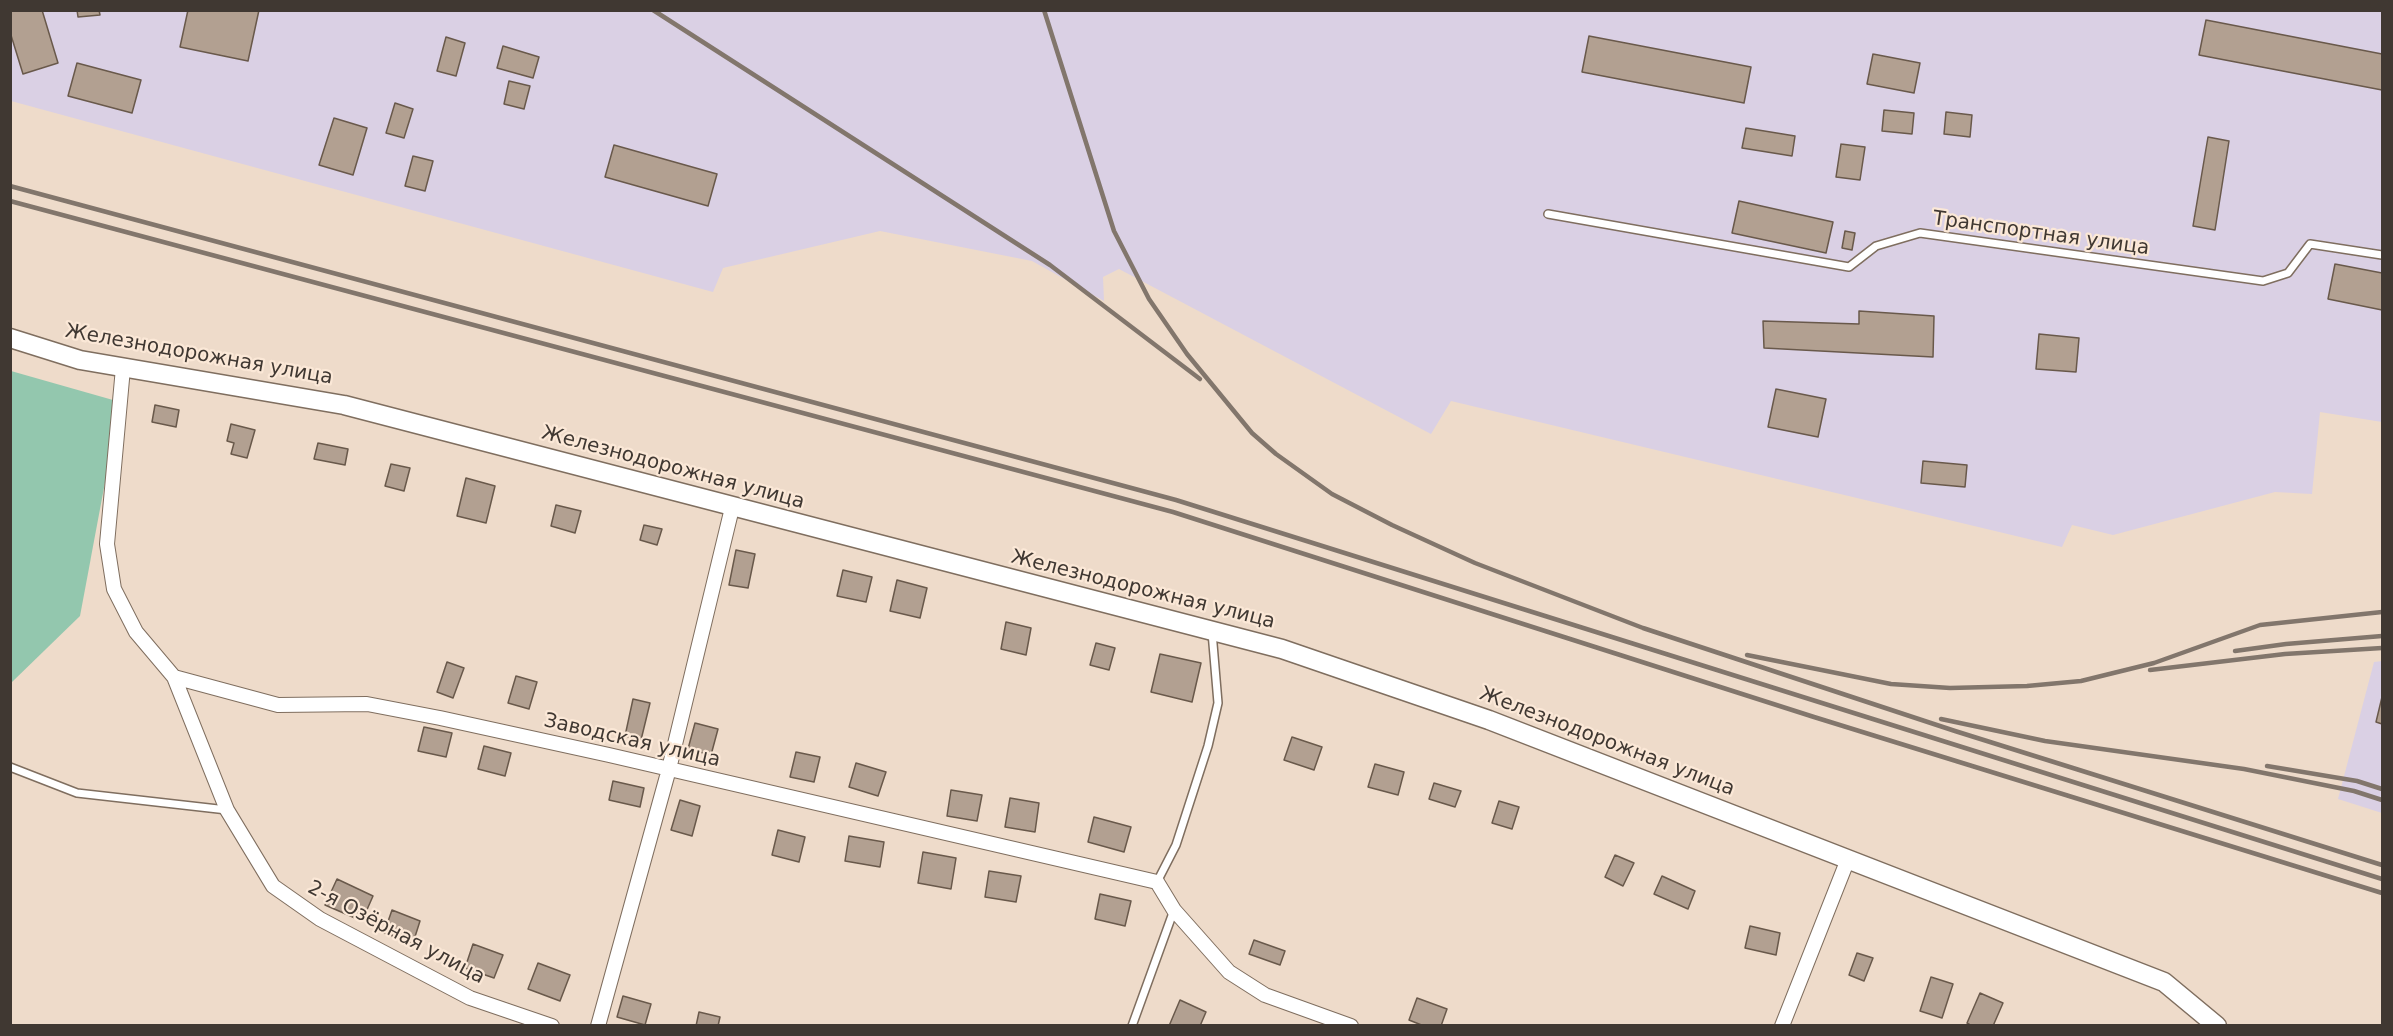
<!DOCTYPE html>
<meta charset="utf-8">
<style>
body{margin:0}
#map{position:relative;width:2393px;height:1036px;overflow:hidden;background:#eedbca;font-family:"DejaVu Sans",sans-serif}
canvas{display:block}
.frame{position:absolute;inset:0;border:12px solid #403832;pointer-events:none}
</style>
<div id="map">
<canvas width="2393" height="1036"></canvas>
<div class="frame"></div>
</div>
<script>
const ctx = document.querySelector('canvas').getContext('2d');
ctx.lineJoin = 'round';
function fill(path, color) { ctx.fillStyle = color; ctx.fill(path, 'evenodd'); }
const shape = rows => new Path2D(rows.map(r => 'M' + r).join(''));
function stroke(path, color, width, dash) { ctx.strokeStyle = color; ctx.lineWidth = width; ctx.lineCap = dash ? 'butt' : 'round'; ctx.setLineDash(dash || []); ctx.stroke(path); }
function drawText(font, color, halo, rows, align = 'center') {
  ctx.font = font + ' "DejaVu Sans",sans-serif'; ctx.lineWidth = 4.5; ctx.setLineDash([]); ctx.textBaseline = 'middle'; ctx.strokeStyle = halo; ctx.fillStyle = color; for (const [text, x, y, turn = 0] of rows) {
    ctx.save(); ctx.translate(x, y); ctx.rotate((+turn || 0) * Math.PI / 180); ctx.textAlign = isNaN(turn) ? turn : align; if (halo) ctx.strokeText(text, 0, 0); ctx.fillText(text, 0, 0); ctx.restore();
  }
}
const industrial = shape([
 [10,11,2382,11,2382,422,2320,412,2312,494,2275,492,2113,535,2072,525,2062,547,1451,401,1431,434,1119,269,1103,277,1104,301,1032,261,880,231,723,268,713,292,11,101],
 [2382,661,2382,813,2338,799,2374,662]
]);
const green = shape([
 [11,371,120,402,80,616,11,683]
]);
const building = shape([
 [10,10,42,10,58,63,23,74,10,32,10,10],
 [77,10,99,10,100,15,78,17,77,10],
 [188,10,259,10,248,61,180,47,188,10],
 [2206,20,2382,54,2382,90,2199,55,2206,20],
 [1589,36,1751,67,1744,103,1582,72,1589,36],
 [446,37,465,43,456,76,437,71,446,37],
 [503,46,539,57,533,78,497,68,503,46],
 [1873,54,1920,63,1914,93,1867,84,1873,54],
 [77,63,141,80,132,113,68,96,77,63],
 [509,81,530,86,524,109,504,104,509,81],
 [395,103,413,109,404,138,386,133,395,103],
 [1884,110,1914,113,1912,134,1882,131,1884,110],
 [1946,112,1972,115,1970,137,1944,134,1946,112],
 [334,118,367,128,353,175,319,165,334,118],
 [1746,128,1795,136,1792,156,1742,148,1746,128],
 [2208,137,2229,141,2215,230,2193,226,2208,137],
 [1841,144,1865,147,1860,180,1836,177,1841,144],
 [614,145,717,174,708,206,605,177,614,145],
 [413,156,433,161,425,191,405,186,413,156],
 [1739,201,1833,222,1826,253,1732,233,1739,201],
 [1845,231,1855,233,1852,250,1842,248,1845,231],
 [2335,264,2382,273,2382,310,2328,299,2335,264],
 [1859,311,1934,316,1933,357,1764,348,1763,321,1859,324,1859,311],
 [2039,334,2079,338,2076,372,2036,369,2039,334],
 [1776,389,1826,399,1818,437,1768,427,1776,389],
 [155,405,179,410,176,427,152,422,155,405],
 [231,424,255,430,247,458,231,454,234,443,227,441,231,424],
 [318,443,348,449,345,465,314,459,318,443],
 [1923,461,1967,465,1965,487,1921,483,1923,461],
 [391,464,410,468,404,491,385,486,391,464],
 [466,478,495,486,486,523,457,516,466,478],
 [556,505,581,511,575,533,551,526,556,505],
 [644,525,662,529,657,545,640,540,644,525],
 [736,550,755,554,748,588,729,585,736,550],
 [843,570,872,577,866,602,837,596,843,570],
 [897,580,927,588,920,618,890,611,897,580],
 [1006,622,1031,628,1026,655,1001,649,1006,622],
 [1096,643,1115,648,1109,670,1090,665,1096,643],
 [1160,654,1201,663,1192,702,1151,692,1160,654],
 [447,662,464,668,453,698,437,692,447,662],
 [516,676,537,682,529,709,508,703,516,676],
 [2382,697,2382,724,2376,722,2382,697],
 [633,699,650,703,641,740,625,736,633,699],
 [695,723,718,729,711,755,688,749,695,723],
 [424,727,452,733,446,757,418,751,424,727],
 [1292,737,1322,747,1314,770,1284,760,1292,737],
 [484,746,511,753,505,776,478,769,484,746],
 [796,752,820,757,814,782,790,777,796,752],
 [856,763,886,772,878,796,849,787,856,763],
 [1375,764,1404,772,1398,795,1368,787,1375,764],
 [613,781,644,788,640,807,609,800,613,781],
 [1434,783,1461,791,1455,807,1429,799,1434,783],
 [951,790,982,795,977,821,947,816,951,790],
 [1010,798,1039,803,1035,832,1005,827,1010,798],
 [680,800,700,806,692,836,671,830,680,800],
 [1499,801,1519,807,1512,829,1492,823,1499,801],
 [1094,817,1131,827,1124,852,1088,842,1094,817],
 [778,830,805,837,799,862,772,855,778,830],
 [849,836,884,842,880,867,845,861,849,836],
 [923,852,956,858,951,889,918,883,923,852],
 [1615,855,1634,863,1623,886,1605,877,1615,855],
 [989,871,1021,876,1016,902,985,897,989,871],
 [1662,876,1695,891,1688,909,1654,894,1662,876],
 [337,879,373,896,362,921,325,905,337,879],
 [1100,894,1131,901,1125,926,1095,919,1100,894],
 [392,910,420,921,413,943,384,933,392,910],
 [1750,926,1780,933,1776,955,1745,948,1750,926],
 [1254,940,1285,951,1280,965,1249,954,1254,940],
 [473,944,503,955,494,978,465,968,473,944],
 [1857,953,1873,958,1864,981,1849,975,1857,953],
 [538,963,570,975,560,1001,528,989,538,963],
 [1931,977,1953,984,1942,1018,1920,1011,1931,977],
 [1980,993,2003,1003,1993,1026,1972,1026,1967,1023,1980,993],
 [623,996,651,1004,645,1025,617,1017,623,996],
 [1417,998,1447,1009,1441,1026,1424,1026,1409,1020,1417,998],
 [1180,1000,1206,1012,1200,1026,1169,1026,1180,1000],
 [699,1012,720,1017,718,1026,696,1026,699,1012]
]);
const service = shape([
 [1548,214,1849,267,1876,246,1920,233,2263,281,2288,273,2310,244,2382,255],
 [10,767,77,793,227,810],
 [1157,882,1176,845,1208,746,1218,703,1212,632],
 [1132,1026,1174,910]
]);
const minor = shape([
 [123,368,107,544,114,589,136,632,174,677,278,705,367,704,440,718,609,755,1157,882,1174,910,1229,972,1265,995,1351,1026],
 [174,677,227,810,273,886,320,919,470,998,552,1026],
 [598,1026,669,769,732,508],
 [1782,1026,1848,859]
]);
const tertiary = shape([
 [10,338,80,360,344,405,1282,649,1489,720,2164,982,2217,1026]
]);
const rail = shape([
 [653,10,1050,265,1200,379],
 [1044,10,1114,231,1149,299,1187,354,1252,433,1276,454,1332,494,1392,525,1475,563,1643,628,1955,731,2382,865],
 [10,186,1176,500,2382,879],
 [10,201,1173,512,1814,717,2382,893],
 [2235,651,2286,644,2382,636],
 [1747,655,1891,684,1950,688,2027,686,2081,681,2154,663,2260,625,2382,612],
 [2150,670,2285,654,2382,648],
 [1941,719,2045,741,2244,769,2354,791,2382,800],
 [2267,766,2357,781,2382,789]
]);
const streetNames = [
 ["Транспортная улица",2041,234,8],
 ["Железнодорожная улица",199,355,10],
 ["Железнодорожная улица",673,468,15],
 ["Железнодорожная улица",1143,590,14],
 ["Заводская улица",632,741,13],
 ["Железнодорожная улица",1607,742,21],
 ["2-я Озёрная улица",396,933,28]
];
fill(industrial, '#dad0e4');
fill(green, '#93c7ae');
fill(building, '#b2a091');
stroke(building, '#69594b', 1.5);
stroke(service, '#7f6e5f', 10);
stroke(minor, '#7f6e5f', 16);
stroke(tertiary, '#7f6e5f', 21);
stroke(service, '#fff', 7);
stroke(minor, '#fff', 14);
stroke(tertiary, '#fff', 18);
stroke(rail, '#82766c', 4.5);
drawText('20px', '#403832', '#fbe8d7', streetNames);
</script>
